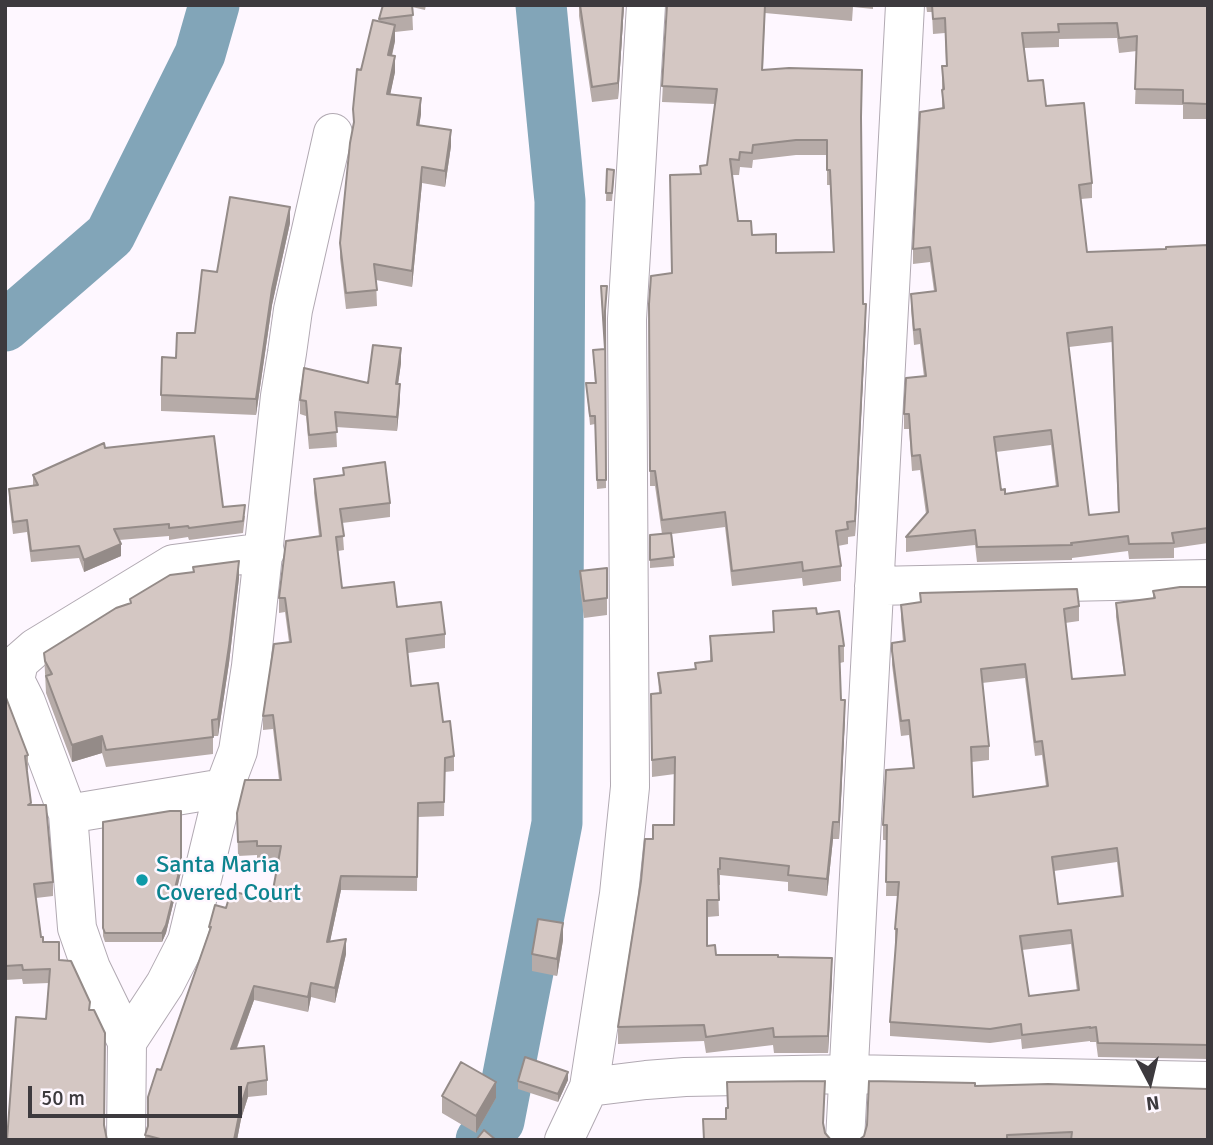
<!DOCTYPE html>
<style>
body{margin:0}
#map{position:relative;width:1213px;height:1145px;overflow:hidden;background:#fef7ff;font-family:Signika,sans-serif}
canvas{display:block}
.frame{position:absolute;inset:0;border:7px solid #3d3a3e;pointer-events:none}
.north{position:absolute;left:1115px;top:1047px;width:70px;height:70px;-webkit-text-stroke:5px #fef7ff;paint-order:stroke;rotate:173deg;font-size:19px;font-weight:700;line-height:28px;text-align:center;color:#3d3a3e}
.north::after{content:'';display:block;margin:auto;width:24px;height:32px;background:#3d3a3e;clip-path:polygon(50% 0,100% 100%,50% 72%,0 100%)}
.scale{position:absolute;left:28px;top:1086px;width:214px;height:32px;box-sizing:border-box;border:4px solid #3d3a3e;border-top:0;padding-left:9px;font-size:21px;line-height:24px;white-space:nowrap;color:#3d3a3e;-webkit-text-stroke:5px #fef7ff;paint-order:stroke}
</style>
<div id="map">
<canvas width="1213" height="1145"></canvas>
<div class="frame"></div>
<div class="north">N</div>
<div class="scale">50 m</div>
</div>
<script>
const ctx = document.querySelector('canvas').getContext('2d');
ctx.lineJoin = 'round';
const shape = rows => new Path2D(rows.map(r => 'M' + r).join(''));
function stroke(path, color, width, dash) { ctx.strokeStyle = color; ctx.lineWidth = width; ctx.lineCap = dash ? 'butt' : 'round'; ctx.setLineDash(dash || []); ctx.stroke(path); }
function fill(path, color) { ctx.fillStyle = color; ctx.fill(path, 'evenodd'); }
function drawText(font, color, halo, rows, align = 'center') {
  ctx.font = font + ' Signika,sans-serif'; ctx.lineWidth = 5; ctx.setLineDash([]); ctx.textBaseline = 'middle'; ctx.strokeStyle = halo; ctx.fillStyle = color; for (const [text, x, y, turn = 0] of rows) {
    ctx.save(); ctx.translate(x, y); ctx.rotate((+turn || 0) * Math.PI / 180); ctx.textAlign = isNaN(turn) ? turn : align; if (halo) ctx.strokeText(text, 0, 0); ctx.fillText(text, 0, 0); ctx.restore();
  }
}
const river = shape([
 [5,326,110,235,200,54,214,5],
 [481,1140,499,1121,557,823,560,201,541,5]
]);
const minor = shape([
 [874,586,1208,579],
 [224,788,68,814,26,702,15,680,19,662,35,648,173,564,265,552],
 [68,814,77,928,91,968,127,1042],
 [589,1087,619,894,630,787,627,319,646,5],
 [126,1140,127,1042,165,984,187,941,224,788,238,751,251,666,280,396,287,353,293,310,333,133],
 [564,1140,589,1087,646,1080,685,1077,848,1074,1208,1081],
 [845,1140,905,5]
]);
const wall = shape([
 [383,5,426,5,425,10,412,7,413,30,395,32,395,41,392,56,395,72,390,94,421,114,419,125,451,146,445,187,422,183,412,287,376,280,377,306,346,309,340,258,340,243,353,127,353,109,361,70,379,21],
 [579,5,624,5,618,99,592,102,579,16],
 [667,5,873,5,873,9,853,7,852,21,765,13,763,69,861,129,863,304,866,319,855,536,848,537,848,544,838,546,841,566,841,581,803,586,802,578,732,586,725,527,672,534,674,566,650,568,650,535,662,534,655,486,650,486,649,304,671,273,700,174,700,166,707,165,715,104,662,102],
 [796,155,827,155,827,185,830,185,833,252,776,253,752,235,738,221,732,175,739,175,740,167,752,168,753,160],
 [926,5,1208,5,1208,119,1183,119,1183,105,1135,104,1137,51,1119,53,1117,38,1059,39,1059,47,1024,48,1028,81,1046,106,1092,183,1092,198,1081,199,1087,252,1166,249,1208,245,1208,543,1174,548,1174,558,1129,559,1128,551,1072,558,1072,560,977,562,975,545,906,552,906,537,926,514,920,470,912,471,909,429,904,429,904,414,924,377,920,344,914,345,911,309,911,294,934,291,930,262,913,264,913,249,942,109,942,66,946,66,945,33,933,34,932,12,927,12],
 [1112,342,1118,512,1089,515,1069,347],
 [1051,445,1056,487,1005,494,1001,490,996,452],
 [607,169,614,178,612,201,606,201],
 [290,223,272,305,256,415,161,411,161,395,176,358,195,333,217,272],
 [601,295,605,318,606,488,597,489,595,424,590,425,586,383,595,383,593,350,605,349],
 [401,363,398,384,400,399,397,431,336,427,337,447,309,449,306,416,300,414,300,400,368,383],
 [105,448,223,507,245,516,243,533,189,540,188,537,169,540,169,536,119,540,121,556,84,572,79,558,31,562,27,532,13,534,9,501,9,489,33,486,33,475],
 [343,468,390,503,390,517,342,523,344,550,338,551,342,588,397,607,445,634,445,648,408,653,411,686,443,722,454,756,454,771,445,772,444,816,418,817,417,891,341,890,330,941,346,954,335,1003,311,997,308,1012,254,1000,237,1048,267,1080,267,1095,248,1097,241,1119,237,1140,145,1140,145,1135,161,1070,209,931,209,927,226,908,271,901,278,860,257,861,257,855,238,856,237,813,279,780,273,729,263,730,263,716,289,642,285,612,279,613,279,598,319,536,314,493,314,479,343,475],
 [607,568,607,615,584,618,580,588,580,571],
 [239,578,229,663,218,736,213,736,213,754,106,767,102,753,72,762,46,693,44,653,130,603,130,599],
 [1208,587,1208,1059,1098,1057,1096,1042,1090,1042,1090,1041,1022,1049,1021,1039,990,1043,890,1036,890,1022,896,944,895,944,895,929,898,896,886,896,887,840,883,840,883,825,913,768,909,735,901,736,892,665,892,643,903,642,901,619,901,605,920,602,920,593,1079,606,1079,621,1065,623,1072,679,1124,675,1116,617,1116,603,1153,598,1153,591],
 [1025,678,1035,756,1042,755,1046,786,973,797,972,762,989,760,989,746,982,683],
 [1117,862,1121,896,1058,904,1054,871],
 [1071,944,1077,991,1029,996,1022,950],
 [773,611,817,614,844,646,844,662,840,663,841,700,845,716,839,839,833,839,827,896,788,891,788,882,720,875,720,885,718,885,719,916,707,917,707,946,716,955,778,957,832,975,828,1053,774,1053,773,1045,706,1053,704,1041,618,1044,618,1027,653,839,674,825,675,774,652,777,651,694,659,693,658,673,695,669,695,663,710,661,710,636,773,632],
 [5,695,28,755,28,770,26,770,31,805,53,882,53,896,36,898,41,937,43,942,59,942,46,1019,49,983,23,984,22,979,5,980],
 [103,822,181,872,166,933,162,942,105,942,103,936],
 [563,940,557,976,532,971,532,954],
 [568,1080,558,1102,518,1089,518,1081],
 [975,1086,1208,1140,859,1140],
 [442,1096,496,1098,476,1133,442,1113]
]);
const shadedWall = shape([
 [623,5,624,5,618,99,618,83],
 [395,25,395,41,388,71,388,55],
 [395,56,395,72,387,110,387,94],
 [421,98,421,114,417,141,417,125],
 [451,130,451,146,445,187,445,171],
 [422,167,422,183,412,287,412,271],
 [290,207,290,223,272,305,256,415,256,399,272,289],
 [866,304,866,319,855,536,855,521],
 [401,348,401,363,396,398,396,384],
 [400,384,400,399,397,431,397,417],
 [121,544,121,556,84,572,84,560],
 [239,561,239,578,229,663,218,736,218,719],
 [845,700,845,716,839,839,839,822],
 [102,736,102,753,72,762,72,745],
 [833,822,833,839,827,896,827,879],
 [181,864,181,872,166,933,162,942,162,933],
 [341,876,341,890,327,956,327,942],
 [563,923,563,940,557,976,557,959],
 [346,939,346,954,335,1003,335,988],
 [832,958,832,975,828,1053,828,1036],
 [311,983,311,997,308,1012,308,997],
 [254,986,254,1000,231,1063,231,1049],
 [568,1072,568,1080,558,1102,558,1094],
 [496,1082,496,1098,476,1133,476,1116],
 [248,1083,248,1097,241,1119,237,1140,234,1140,241,1105]
]);
const building = shape([
 [383,5,412,5,413,15,379,19,383,5],
 [580,5,623,5,618,83,592,87,580,5],
 [667,5,765,5,762,70,789,68,862,70,861,117,863,304,866,304,855,521,847,522,848,529,836,531,841,566,803,571,802,562,732,571,725,512,662,520,655,471,650,471,649,304,651,276,672,273,670,175,701,174,700,166,707,165,717,89,662,86,667,5],
 [796,140,827,140,827,170,830,170,834,252,776,253,776,234,752,235,751,221,738,221,730,159,739,160,740,152,752,153,753,145,796,140],
 [932,5,1208,5,1208,104,1183,103,1183,90,1135,89,1137,36,1119,38,1117,23,1058,24,1059,32,1022,33,1028,81,1043,80,1046,106,1084,103,1092,183,1079,185,1087,252,1166,249,1166,247,1208,245,1208,528,1172,533,1174,543,1129,544,1128,536,1071,543,1072,545,977,547,975,530,906,537,928,512,920,455,912,456,909,414,904,414,906,378,926,376,920,329,914,330,911,294,936,291,930,247,913,249,920,112,944,108,942,90,944,89,942,66,947,66,945,18,933,19,932,5],
 [1112,327,1119,512,1089,515,1067,333,1112,327],
 [1051,430,1058,486,1005,494,1005,489,1001,490,994,437,1051,430],
 [373,20,395,25,388,55,395,56,387,94,421,98,417,125,451,130,445,171,422,167,412,271,374,264,377,290,346,293,340,243,350,143,354,122,353,109,357,69,361,70,373,20],
 [607,169,614,170,612,193,606,193,607,169],
 [230,197,290,207,272,289,256,399,161,395,162,357,176,358,177,333,195,333,202,270,217,272,230,197],
 [601,286,607,286,605,311,606,480,597,480,595,416,590,416,586,383,596,383,593,350,605,349,601,286],
 [373,345,401,348,396,384,400,384,397,417,335,412,337,432,309,435,306,401,300,400,304,368,368,383,373,345],
 [214,436,223,507,245,505,243,521,189,528,188,526,169,528,169,524,114,529,121,544,84,560,79,546,31,551,27,520,13,522,9,489,38,485,33,475,104,443,105,448,214,436],
 [385,462,390,503,340,509,344,536,336,537,342,588,394,582,397,607,441,602,445,634,406,639,411,686,438,683,443,722,450,721,454,756,445,758,444,802,418,803,417,877,341,876,327,942,346,939,335,988,311,983,308,997,254,986,231,1049,264,1046,267,1080,248,1083,241,1105,234,1140,164,1140,145,1135,148,1126,148,1097,157,1069,161,1070,211,927,209,927,215,905,226,908,231,891,271,901,281,846,257,846,257,841,238,842,237,813,245,780,281,780,273,715,263,716,274,644,291,642,285,598,279,598,286,541,321,536,314,479,344,475,343,468,385,462],
 [671,533,674,557,650,560,650,535,671,533],
 [239,561,229,646,218,719,212,720,213,737,106,750,102,736,72,745,46,676,52,674,45,661,44,653,116,608,131,603,130,599,170,575,194,572,193,567,239,561],
 [607,568,607,598,584,601,580,571,607,568],
 [1180,587,1208,587,1208,1045,1098,1043,1096,1027,1090,1028,1090,1027,1022,1035,1021,1024,990,1029,890,1022,897,929,895,929,899,882,886,882,887,825,883,825,886,770,914,768,909,720,901,721,892,651,892,643,905,641,901,605,921,602,920,593,1077,589,1079,606,1064,609,1072,679,1125,675,1116,603,1155,598,1153,591,1180,587],
 [1025,664,1035,742,1042,741,1048,786,973,797,971,747,989,746,981,669,1025,664],
 [1117,848,1123,896,1058,904,1052,857,1117,848],
 [1071,930,1079,990,1029,996,1020,936,1071,930],
 [816,608,817,614,839,611,844,646,839,646,841,700,845,700,839,822,833,822,827,879,788,875,789,866,720,858,720,869,718,869,719,900,707,900,707,946,715,945,716,955,778,955,778,957,832,958,828,1036,774,1037,773,1028,706,1037,704,1025,618,1027,641,881,645,839,653,839,653,825,674,825,675,757,652,760,651,694,661,693,658,673,696,669,695,663,712,661,710,636,774,632,773,611,816,608],
 [5,695,28,755,25,756,31,803,28,805,46,805,53,882,34,884,41,937,43,937,43,942,59,942,59,960,71,961,90,1002,89,1010,94,1010,105,1033,104,1125,107,1140,7,1140,16,1017,46,1019,50,969,23,970,22,965,5,966,5,695],
 [170,811,181,811,181,864,166,925,162,933,105,933,103,928,103,822,170,811],
 [538,919,563,923,557,959,532,954,538,919],
 [525,1057,568,1072,558,1094,518,1081,525,1057],
 [461,1062,496,1082,476,1116,442,1096,461,1062],
 [825,1081,823,1123,825,1133,831,1140,704,1140,703,1119,726,1119,726,1108,728,1108,727,1082,825,1081],
 [869,1081,975,1083,975,1086,1048,1084,1208,1089,1208,1140,1071,1140,1072,1132,1007,1135,1007,1140,859,1140,864,1136,867,1125,869,1081],
 [484,1130,496,1140,476,1140,484,1130]
]);
const markers = [
 [142,880,7,"#0f9aa8"]
];
const cultureNames = [
 ["Santa Maria",156,866],
 ["Covered Court",156,894]
];
stroke(river, '#82a5b8', 51);
stroke(minor, '#b1a9b2', 40);
stroke(minor, '#fff', 38);
fill(wall, '#b6aba8');
fill(shadedWall, '#948b88');
fill(building, '#d4c7c3');
stroke(building, '#948b88', 2);
for (const [x, y, r, color] of markers) { const dot = new Path2D(); dot.arc(x, y, r, 0, 2 * Math.PI); ctx.fillStyle = color; ctx.fill(dot); stroke(dot, '#fef7ff', 2.5); }
drawText('24px', '#0d838f', '#fef7ff', cultureNames, 'left');
</script>
